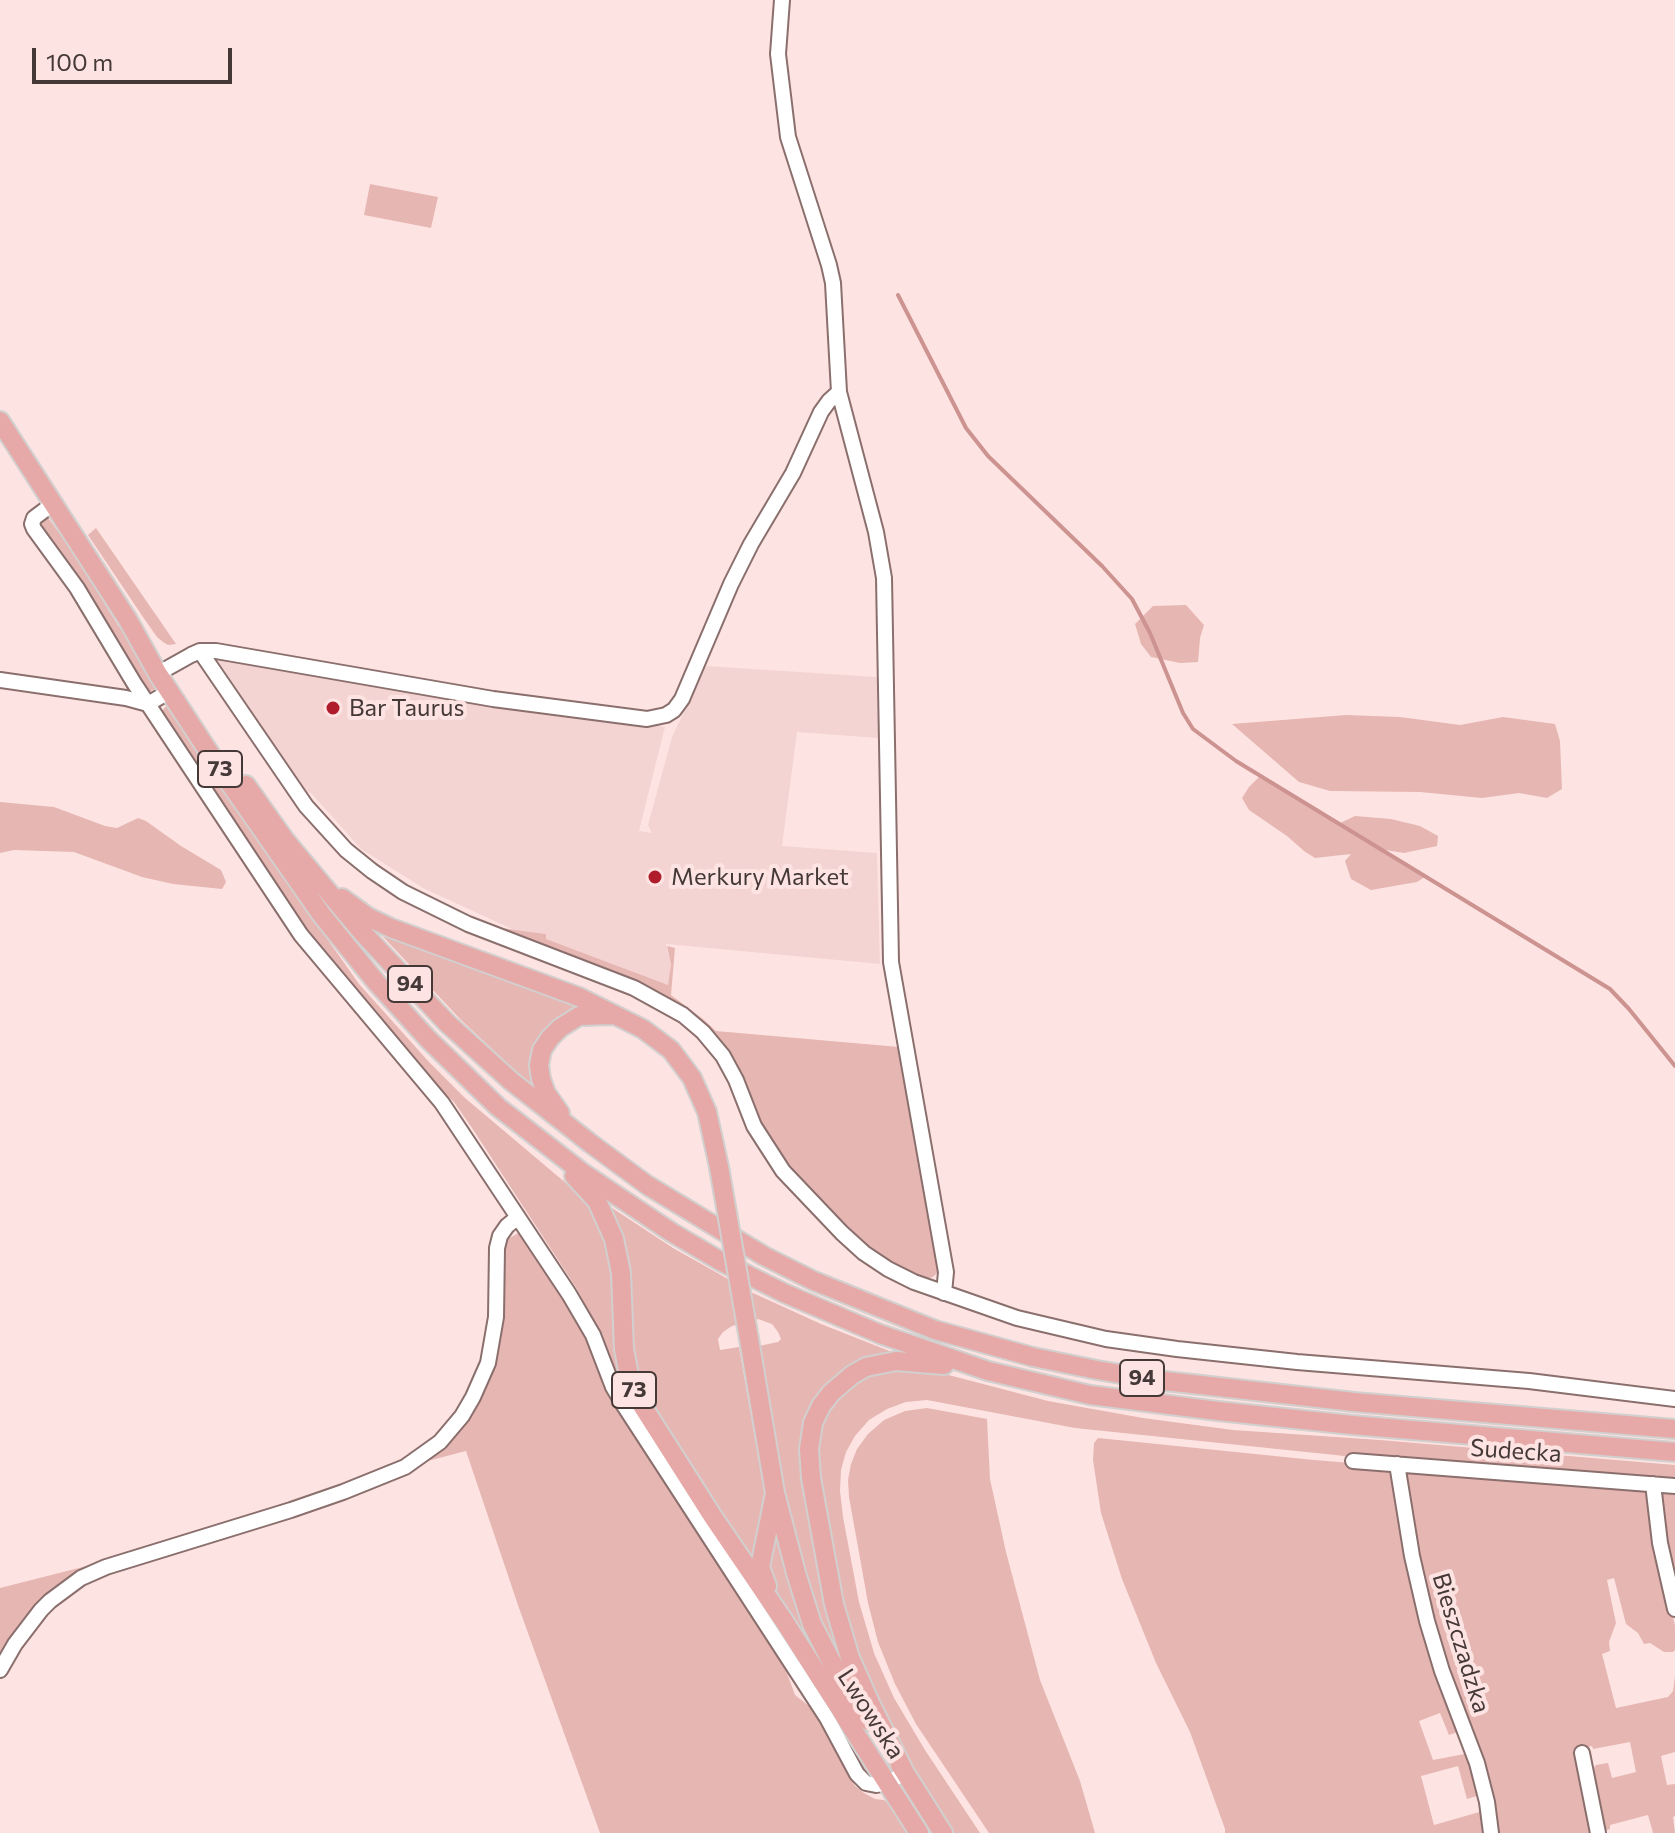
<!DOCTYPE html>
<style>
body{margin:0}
#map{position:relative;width:1675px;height:1833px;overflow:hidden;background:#fde4e2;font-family:Commissioner,sans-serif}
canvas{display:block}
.scale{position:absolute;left:32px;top:48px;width:200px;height:36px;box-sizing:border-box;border:4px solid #453938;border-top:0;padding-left:10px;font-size:24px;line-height:28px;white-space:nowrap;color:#453938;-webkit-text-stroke:6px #fde4e2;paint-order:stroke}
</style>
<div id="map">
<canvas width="1675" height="1833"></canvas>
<div class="scale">100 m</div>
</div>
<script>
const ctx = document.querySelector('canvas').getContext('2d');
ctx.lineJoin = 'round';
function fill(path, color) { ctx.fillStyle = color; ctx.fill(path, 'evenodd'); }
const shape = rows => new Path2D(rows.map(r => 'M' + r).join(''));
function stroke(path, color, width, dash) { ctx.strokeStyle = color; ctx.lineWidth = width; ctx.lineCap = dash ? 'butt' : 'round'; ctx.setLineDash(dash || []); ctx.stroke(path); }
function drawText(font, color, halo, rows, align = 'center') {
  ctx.font = font + ' Commissioner,sans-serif'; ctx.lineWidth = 8; ctx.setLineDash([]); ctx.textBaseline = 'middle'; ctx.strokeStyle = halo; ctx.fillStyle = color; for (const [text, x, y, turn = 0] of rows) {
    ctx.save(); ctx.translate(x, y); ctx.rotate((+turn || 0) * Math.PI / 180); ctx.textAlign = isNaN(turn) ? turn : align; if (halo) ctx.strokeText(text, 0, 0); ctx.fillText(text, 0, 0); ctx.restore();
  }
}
const built = shape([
 [213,653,665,727,639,831,652,833,648,825,672,737,706,666,877,677,878,738,797,732,782,846,877,853,880,964,666,944,671,966,669,986,545,939,546,934,512,929,423,888,361,849,311,793,306,792]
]);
const green = shape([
 [370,184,438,197,431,228,364,215],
 [47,516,74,554,119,627,121,627,156,682,158,686,156,688,148,693,134,672,124,652,39,527,40,519],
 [96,528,176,644,168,645,163,642,157,637,145,620,88,535],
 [1186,605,1204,625,1200,638,1198,662,1180,663,1151,657,1141,644,1135,624,1153,606],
 [167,706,171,708,175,713,280,872,359,984,429,1062,465,1098,567,1184,586,1202,596,1216,611,1256,621,1372,870,1768,869,1771,862,1770,626,1403,608,1362,603,1335,590,1315,577,1289,472,1128,454,1102,427,1076,312,940,162,713,164,708],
 [1346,715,1400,717,1460,725,1503,717,1555,724,1560,741,1562,789,1547,798,1519,793,1482,798,1420,792,1330,791,1299,782,1232,724],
 [1260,776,1338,824,1355,816,1391,819,1420,826,1438,836,1437,846,1404,853,1379,849,1425,877,1417,882,1371,890,1351,879,1345,861,1351,854,1315,858,1304,851,1287,836,1249,810,1242,798,1249,787],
 [0,802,54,807,105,826,117,828,138,818,146,821,181,846,221,870,226,882,222,889,173,884,142,877,74,852,14,850,0,853],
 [375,928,587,1006,577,1009,533,1081,535,1089,460,1019],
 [502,928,546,934,546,939,668,985,671,965,667,946,675,948,671,995,703,1019,716,1031,899,1047,938,1267,937,1273,933,1277,925,1279,915,1277,863,1247,777,1155,762,1131,750,1101,681,1006,656,992,606,970,503,931],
 [606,1204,673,1248,753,1293,821,1324,897,1354,887,1355,805,1429,860,1697,813,1609,787,1508,759,1346,778,1342,781,1339,778,1332,772,1324,758,1319,732,1326,723,1332,718,1339,720,1350,739,1347,764,1490,766,1508,754,1566,640,1388],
 [520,1232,569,1306,605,1378,685,1513,698,1524,783,1662,795,1695,814,1710,831,1733,847,1771,855,1786,864,1793,875,1799,884,1800,892,1806,911,1833,600,1833,519,1608,466,1451,416,1464,477,1398,503,1242],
 [905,1368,941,1373,1048,1401,1143,1418,1233,1430,1380,1440,1675,1465,1675,1482,1412,1463,1075,1428,927,1400,906,1402,887,1409,869,1420,855,1436,846,1452,841,1470,840,1491,843,1517,859,1602,874,1653,894,1698,925,1750,980,1833,954,1833,902,1751,850,1639,828,1547,816,1446,822,1421,834,1399,854,1382,877,1371],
 [927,1408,987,1419,990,1479,1006,1552,1040,1680,1080,1781,1095,1833,989,1833,916,1724,895,1684,878,1642,868,1603,849,1497,848,1480,851,1464,857,1449,868,1434,884,1420,905,1411],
 [1098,1438,1314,1460,1635,1486,1641,1488,1645,1491,1647,1498,1675,1626,1675,1650,1673,1652,1664,1652,1650,1643,1644,1644,1638,1633,1626,1624,1614,1578,1607,1580,1616,1623,1609,1642,1610,1651,1602,1654,1616,1708,1668,1697,1673,1691,1675,1676,1675,1752,1661,1756,1667,1785,1675,1784,1675,1816,1673,1817,1675,1833,1653,1833,1648,1815,1610,1825,1610,1829,1603,1831,1600,1827,1591,1784,1591,1772,1596,1765,1608,1763,1612,1778,1636,1772,1630,1742,1593,1749,1592,1746,1576,1750,1594,1833,1496,1833,1486,1778,1469,1728,1449,1735,1440,1713,1419,1721,1433,1760,1470,1753,1480,1795,1467,1799,1458,1766,1421,1776,1434,1825,1483,1811,1487,1833,1225,1833,1225,1829,1190,1732,1156,1663,1122,1579,1101,1513,1093,1460,1094,1443],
 [1675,1490,1675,1587,1664,1531,1660,1496,1663,1491],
 [777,1538,790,1588,803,1622,818,1653,816,1654,779,1596,772,1581,770,1567,770,1555,774,1541],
 [126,1556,74,1577,0,1662,0,1588]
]);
const stream = shape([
 [898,295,966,428,988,456,1102,566,1132,599,1150,633,1183,713,1193,729,1236,761,1610,989,1629,1009,1675,1066]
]);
const minor = shape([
 [782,0,778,54,788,137,829,265,833,283,839,392,876,532,884,578,891,962,946,1272,944,1293],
 [54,503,34,518,32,524,34,529,77,588,134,683,301,935,442,1103,569,1294,593,1335,613,1387,623,1404,827,1718,857,1774,866,1783,876,1785,887,1783,905,1773],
 [200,651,306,806,346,850,372,871,403,892,468,924,634,988,683,1015,703,1032,723,1056,736,1080,754,1126,783,1171,842,1233,864,1253,888,1269,914,1282,1017,1318,1106,1339,1177,1349,1297,1362,1529,1381,1675,1399],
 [166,669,191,655,200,651,216,651,493,699,647,719,666,715,674,710,682,699,731,584,751,544,793,473,821,412,829,401,839,392],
 [0,680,126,698,148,704,170,691],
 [1353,1461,1675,1486],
 [1397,1464,1412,1556,1427,1621,1442,1671,1477,1763,1487,1802,1491,1833],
 [1653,1484,1660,1543,1675,1609],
 [0,1670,15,1644,41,1610,50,1601,81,1578,106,1567,291,1510,343,1492,405,1467,440,1442,462,1416,473,1397,488,1363,496,1317,497,1248,500,1236,507,1226,518,1217],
 [1582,1753,1598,1833]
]);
const major = shape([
 [0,421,128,620,158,674,220,769,321,914,376,982,428,1039,498,1107,583,1173,671,1232,722,1262,784,1293,880,1334,988,1371,1090,1395,1218,1411,1352,1425,1675,1452],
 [246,785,285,840,361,931,447,1023,511,1081,590,1143,647,1185,764,1256,814,1281,935,1330,1033,1357,1097,1370,1156,1380,1354,1402,1675,1429],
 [342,898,368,917,391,928,579,997,643,1029,671,1050,692,1078,707,1112,719,1167],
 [560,1113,546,1093,541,1079,539,1065,542,1050,550,1038,560,1028,579,1016,614,1015],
 [574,1176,597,1201,614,1239,621,1273,624,1349,629,1375,636,1396,713,1517,784,1621,919,1833],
 [749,1339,775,1493,796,1573,812,1624,844,1686,869,1721],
 [767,1586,760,1567,774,1498],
 [900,1765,943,1833],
 [905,1773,870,1703,850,1658,834,1604,811,1478,809,1449,813,1423,821,1406,831,1393,852,1375,866,1367,896,1361,944,1365]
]);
const majorBridge = shape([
 [719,1167,749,1339]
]);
const markers = [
 [333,708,8,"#af1c2c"],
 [655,877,8,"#af1c2c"]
];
const shields = [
 [220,769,44],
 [410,984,44],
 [1142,1378,44],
 [634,1390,44]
];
const shieldNames = [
 ["73",220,769],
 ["94",410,984],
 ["94",1142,1378],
 ["73",634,1390]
];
const poiNames = [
 ["Bar Taurus",349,708],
 ["Merkury Market",671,877]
];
const streetNames = [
 ["Sudecka",1516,1451,4],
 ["Bieszczadzka",1461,1643,73],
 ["Lwowska",871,1714,57]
];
fill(built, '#f3d4d2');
fill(green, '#e6b6b3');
stroke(stream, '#cc9390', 4);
stroke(minor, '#8a6f6d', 18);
stroke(major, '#d2cfcf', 22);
stroke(minor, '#fff', 14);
stroke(major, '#e6a9a7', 18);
stroke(majorBridge, '#d2cfcf', 22, []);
stroke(majorBridge, '#e6a9a7', 18);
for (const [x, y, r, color] of markers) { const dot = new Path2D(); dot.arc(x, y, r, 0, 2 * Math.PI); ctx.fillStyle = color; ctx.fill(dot); stroke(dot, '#fde4e2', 3); }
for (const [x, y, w] of shields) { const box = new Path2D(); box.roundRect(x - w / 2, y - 18, w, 36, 6); ctx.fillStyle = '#fde4e2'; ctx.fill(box); stroke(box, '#453938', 2); }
drawText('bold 22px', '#453938', null, shieldNames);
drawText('24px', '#453938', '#fde4e2', poiNames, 'left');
drawText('24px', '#453938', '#fde4e2', streetNames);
</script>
